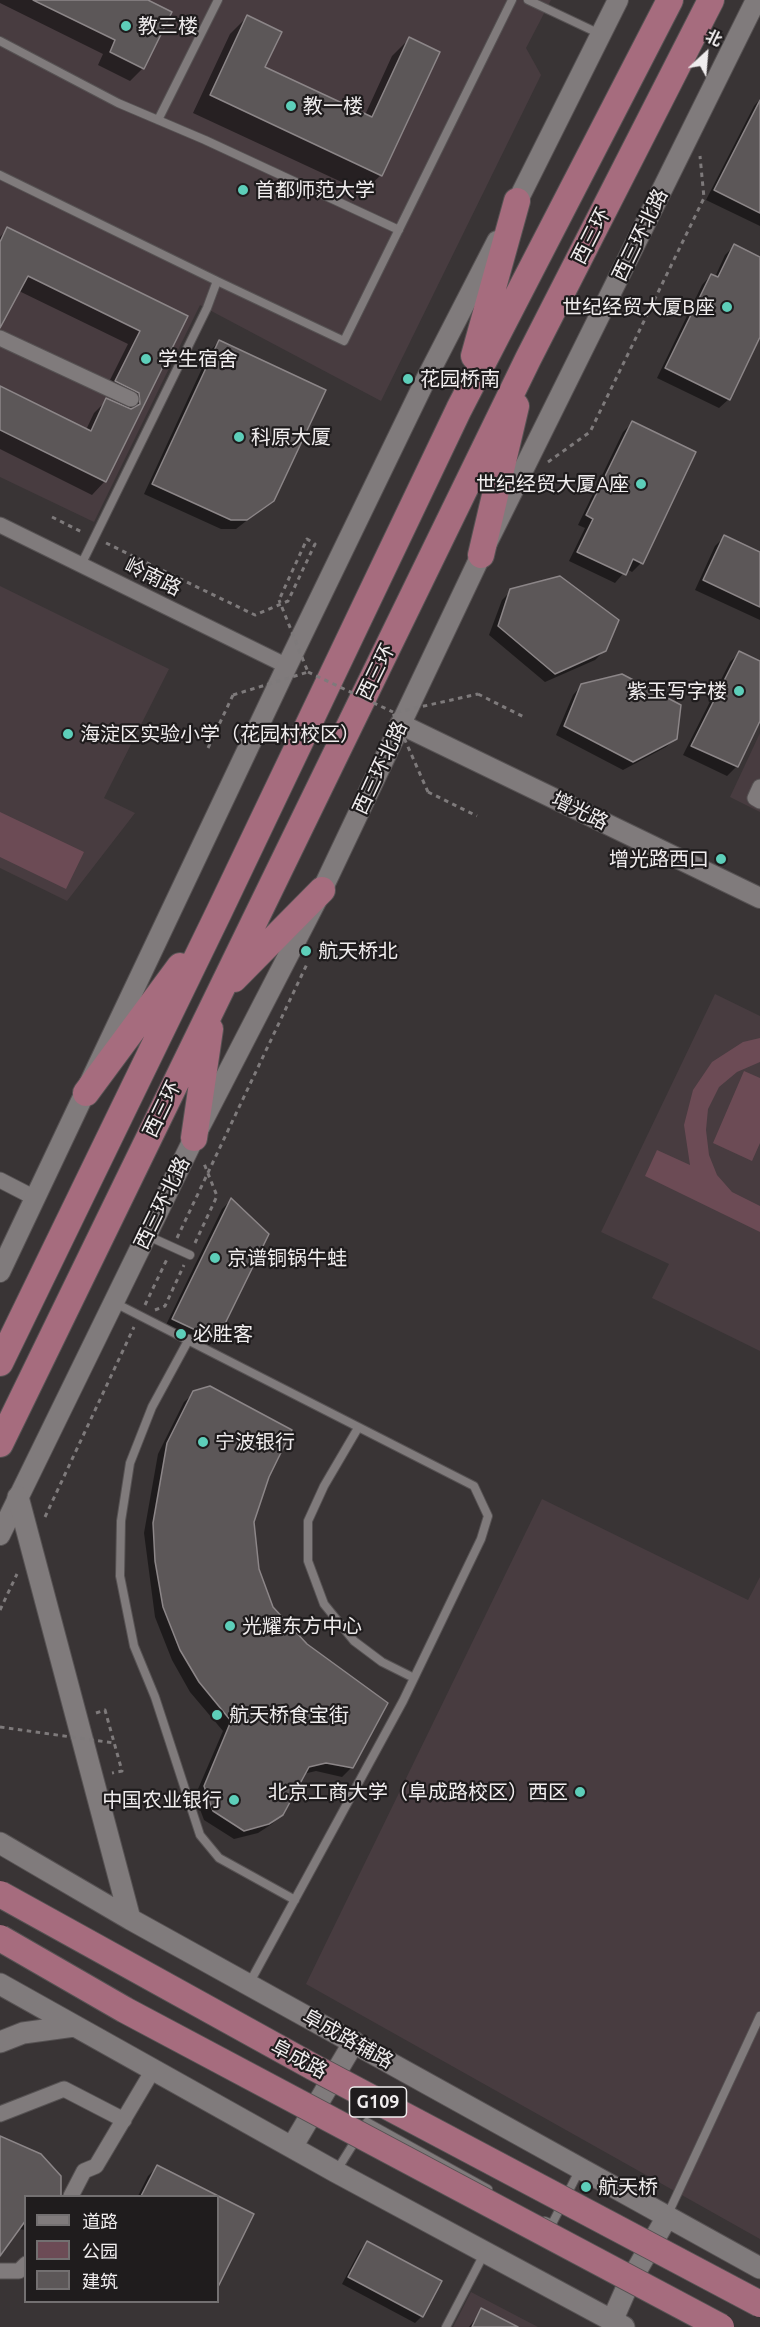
<!DOCTYPE html>
<meta charset="utf-8">
<style>
body{margin:0}
#map{position:relative;width:760px;height:2327px;overflow:hidden;background:#393435;font-family:Ubuntu,"Noto Sans SC",sans-serif}
canvas{display:block}
.legend{position:absolute;left:24px;top:2195px;width:195px;height:108px;box-sizing:border-box;background:#1f1c1d;border:2px solid #737071;margin:0;padding:8px 10px;list-style:none;font-size:18px;color:#f0edee}
.legend li{display:flex;align-items:center;gap:12px;height:30px}
.legend b{width:30px;border:2px solid #737071}
.north{position:absolute;left:676px;top:24px;width:60px;height:60px;-webkit-text-stroke:4px #1f1c1d;paint-order:stroke;rotate:26deg;font-size:16px;font-weight:700;line-height:24px;text-align:center;color:#f0edee}
.north::after{content:'';display:block;margin:auto;width:21px;height:27px;background:#f0edee;clip-path:polygon(50% 0,100% 100%,50% 72%,0 100%)}
</style>
<div id="map">
<canvas width="760" height="2327"></canvas>
<ul class="legend">
<li><b style="height:8px;background:#807b7c"></b>道路</li>
<li><b style="height:16px;background:#6c4b55"></b>公园</li>
<li><b style="height:16px;background:#5c5758"></b>建筑</li>
</ul>
<div class="north">北</div>
</div>
<script>
const ctx = document.querySelector('canvas').getContext('2d');
ctx.lineJoin = 'round';
function fill(path, color) { ctx.fillStyle = color; ctx.fill(path, 'evenodd'); }
const shape = rows => new Path2D(rows.map(r => 'M' + r).join(''));
function stroke(path, color, width, dash) { ctx.strokeStyle = color; ctx.lineWidth = width; ctx.lineCap = dash ? 'butt' : 'round'; ctx.setLineDash(dash || []); ctx.stroke(path); }
function drawText(font, color, halo, rows, align = 'center') {
  ctx.font = font + ' Ubuntu,"Noto Sans SC",sans-serif'; ctx.lineWidth = 4.5; ctx.setLineDash([]); ctx.textBaseline = 'middle'; ctx.strokeStyle = halo; ctx.fillStyle = color; for (const [text, x, y, turn = 0] of rows) {
    ctx.save(); ctx.translate(x, y); ctx.rotate((+turn || 0) * Math.PI / 180); ctx.textAlign = isNaN(turn) ? turn : align; if (halo) ctx.strokeText(text, 0, 0); ctx.fillText(text, 0, 0); ctx.restore();
  }
}
const built = shape([
 [0,0,551,0,526,48,541,75,381,401,200,305,94,522,0,477],
 [0,586,169,669,104,798,135,813,67,901,0,868],
 [760,733,760,812,730,797],
 [715,994,760,1016,760,1351,652,1298,669,1264,601,1232],
 [542,1499,748,1600,760,1577,760,2239,306,1984],
 [471,2292,538,2327,453,2327]
]);
const green = shape([
 [0,812,84,852,66,889,0,857],
 [760,1038,760,1062,737,1072,719,1087,708,1109,706,1130,709,1155,717,1175,732,1192,760,1206,760,1232,645,1176,657,1150,690,1165,684,1125,693,1090,712,1062,743,1042],
 [744,1071,760,1078,760,1143,752,1161,713,1143]
]);
const shadow = shape([
 [0,0,145,0,143,68,130,81,98,65,103,54,0,3],
 [247,17,263,68,365,115,392,56,409,39,381,175,363,192,193,113,230,34],
 [760,99,760,226,706,200,754,106],
 [7,229,186,317,105,481,92,495,0,449,0,388,86,430,94,413,107,400,120,406,121,404,103,394,128,344,19,291,0,328,0,237],
 [734,246,760,259,760,334,729,399,719,408,657,378,702,285,711,275,715,277,725,255],
 [219,341,273,500,236,529,221,529,144,494,210,351],
 [632,423,641,563,632,572,627,569,615,583,569,561,585,528,578,525,623,432],
 [724,537,760,553,760,620,695,590,715,546],
 [511,591,605,650,595,660,545,682,489,635,502,600],
 [739,653,760,663,760,717,736,767,727,776,683,755,730,662],
 [582,685,676,738,666,747,623,770,556,735,573,695],
 [231,1200,216,1339,206,1348,164,1329,222,1209],
 [194,1393,268,1477,253,1522,257,1570,272,1608,352,1767,342,1777,316,1771,303,1774,281,1814,272,1824,258,1833,234,1839,204,1820,195,1796,223,1731,190,1692,172,1660,155,1617,144,1533,158,1454,184,1402],
 [0,2140,59,2177,60,2196,26,2196,26,2230,18,2229,0,2254],
 [157,2167,216,2196,138,2196,148,2176],
 [218,2197,252,2215,218,2284],
 [367,2243,422,2316,415,2323,342,2284,360,2250],
 [482,2310,515,2327,469,2327]
]);
const building = shape([
 [33,0,148,0,172,12,144,69,110,52,115,40,33,0],
 [247,15,282,32,265,67,372,117,409,37,440,52,382,176,210,95,247,15],
 [760,100,760,213,714,190,760,100],
 [7,227,188,316,106,482,0,430,0,386,91,431,106,398,131,409,140,404,139,393,115,381,140,331,28,276,0,328,0,242,7,227],
 [734,244,760,257,760,337,730,400,665,368,711,274,718,277,734,244],
 [219,340,326,390,274,501,247,520,231,520,152,484,219,340],
 [632,421,696,452,643,564,633,559,626,575,577,552,593,519,586,515,632,421],
 [724,535,760,552,760,607,703,580,724,535],
 [560,576,619,620,606,651,555,674,498,626,510,589,560,576],
 [739,651,760,661,760,721,738,767,691,746,739,651],
 [622,674,681,705,677,739,633,762,564,726,581,684,622,674],
 [231,1198,269,1234,217,1340,172,1319,231,1198],
 [210,1386,292,1430,269,1477,254,1522,259,1569,273,1607,307,1644,388,1703,353,1768,326,1763,309,1767,283,1815,269,1824,244,1831,213,1811,204,1786,231,1721,199,1682,180,1650,163,1607,155,1561,153,1523,167,1443,193,1391,210,1386],
 [0,2136,41,2154,61,2176,61,2196,26,2196,26,2220,0,2256,0,2136],
 [157,2165,254,2214,218,2287,218,2196,141,2196,157,2165],
 [367,2241,442,2281,423,2317,348,2277,367,2241],
 [481,2308,518,2327,472,2327,481,2308]
]);
const path = shape([
 [548,462,590,432,704,198,700,156],
 [52,517,84,533],
 [106,543,255,615,288,601,315,544,307,539,279,600],
 [478,694,526,718],
 [208,748,233,695],
 [428,792,477,816],
 [177,1238,307,964],
 [195,1243,217,1196,203,1161],
 [145,1305,168,1257],
 [155,1310,165,1306,184,1265],
 [45,1517,134,1327],
 [0,1610,17,1574],
 [96,1713,105,1710,122,1771,112,1773]
]);
const service = shape([
 [528,0,600,34],
 [0,41,118,103,205,140,399,230],
 [158,120,218,0],
 [0,175,217,281,207,308,81,565],
 [217,281,344,341,512,0],
 [148,1236,190,1255],
 [115,1303,474,1486,488,1516,481,1539,403,1701,250,1982],
 [189,1339,152,1407,130,1463,121,1521,120,1576,134,1646,155,1697,200,1835,219,1858,295,1900],
 [358,1428,324,1486,308,1521,308,1561,324,1604,354,1641,382,1662,414,1678],
 [337,2170,367,2122,488,2189],
 [667,2216,760,2016],
 [545,2221,552,2224,580,2169],
 [446,2327,484,2254]
]);
const minor = shape([
 [0,338,131,399],
 [0,525,287,666],
 [760,787,755,798,760,801],
 [0,1180,35,1198],
 [0,2114,64,2089,124,2120],
 [71,2196,84,2171,96,2166,153,2070],
 [0,2271,19,2271,26,2264]
]);
const tertiary = shape([
 [512,212,618,0],
 [400,724,760,898],
 [0,1272,287,666,424,383,497,241],
 [0,1535,194,1138,322,890,481,555,756,0]
]);
const secondary = shape([
 [18,1497,130,1919],
 [0,1843,130,1919,760,2268],
 [0,1984,336,2172,624,2327],
 [0,2042,23,2033,74,2026],
 [292,2147,354,2042],
 [612,2321,627,2287,667,2217]
]);
const trunk = shape([
 [474,356,517,201],
 [481,555,516,406],
 [234,979,322,890],
 [86,1093,180,966],
 [194,1138,210,1029],
 [0,1363,219,912,459,409,670,0],
 [0,1444,528,359,711,0]
]);
const pathBridge = shape([
 [308,672,393,712],
 [233,695,308,672,279,600],
 [428,792,393,713,478,694],
 [0,1727,114,1743]
]);
const trunkBridge = shape([
 [0,1894,313,2067,760,2304],
 [0,1938,125,2010,721,2327]
]);
const markers = [
 [126,26,6,"#5dceb9"],
 [291,106,6,"#5dceb9"],
 [243,190,6,"#5dceb9"],
 [727,307,6,"#5dceb9"],
 [146,359,6,"#5dceb9"],
 [408,379,6,"#5dceb9"],
 [239,437,6,"#5dceb9"],
 [641,484,6,"#5dceb9"],
 [739,691,6,"#5dceb9"],
 [68,734,6,"#5dceb9"],
 [721,859,6,"#5dceb9"],
 [306,951,6,"#5dceb9"],
 [215,1258,6,"#5dceb9"],
 [181,1334,6,"#5dceb9"],
 [203,1442,6,"#5dceb9"],
 [230,1626,6,"#5dceb9"],
 [217,1715,6,"#5dceb9"],
 [580,1792,6,"#5dceb9"],
 [234,1800,6,"#5dceb9"],
 [586,2187,6,"#5dceb9"]
];
const shields = [
 [378,2102,57]
];
const shieldNames = [
 ["G109",378,2102]
];
const poiNames = [
 ["教三楼",138,26],
 ["教一楼",303,106],
 ["首都师范大学",255,190],
 ["世纪经贸大厦B座",715,307,"right"],
 ["学生宿舍",158,359],
 ["花园桥南",420,379],
 ["科原大厦",251,437],
 ["世纪经贸大厦A座",629,484,"right"],
 ["紫玉写字楼",727,691,"right"],
 ["海淀区实验小学（花园村校区）",80,734],
 ["增光路西口",709,859,"right"],
 ["航天桥北",318,951],
 ["京谱铜锅牛蛙",227,1258],
 ["必胜客",193,1334],
 ["宁波银行",215,1442],
 ["光耀东方中心",242,1626],
 ["航天桥食宝街",229,1715],
 ["北京工商大学（阜成路校区）西区",568,1792,"right"],
 ["中国农业银行",222,1800,"right"],
 ["航天桥",598,2187]
];
const streetNames = [
 ["西三环北路",640,235,-64],
 ["西三环",591,236,-63],
 ["岭南路",153,577,26],
 ["西三环",376,672,-64],
 ["西三环北路",380,768,-65],
 ["增光路",580,811,26],
 ["西三环",162,1109,-64],
 ["西三环北路",162,1203,-64],
 ["阜成路辅路",348,2039,29],
 ["阜成路",299,2059,28]
];
fill(built, '#483c40');
fill(green, '#6c4b55');
fill(shadow, '#0007');
fill(building, '#5c5758');
stroke(building, '#8c8688', 1.5);
stroke(service, '#565253', 10);
stroke(minor, '#565253', 17);
stroke(tertiary, '#565253', 22);
stroke(secondary, '#565253', 23);
stroke(trunk, '#565253', 28);
stroke(path, '#7e7a7b', 3, [4.5, 4.5]);
stroke(service, '#807b7c', 8);
stroke(minor, '#807b7c', 15);
stroke(tertiary, '#807b7c', 20);
stroke(secondary, '#807b7c', 21);
stroke(trunk, '#a66c7e', 26);
stroke(trunkBridge, '#565253', 28, []);
stroke(pathBridge, '#7e7a7b', 3, [4.5, 4.5]);
stroke(trunkBridge, '#a66c7e', 26);
for (const [x, y, r, color] of markers) { const dot = new Path2D(); dot.arc(x, y, r, 0, 2 * Math.PI); ctx.fillStyle = color; ctx.fill(dot); stroke(dot, '#1f1c1d', 2); }
for (const [x, y, w] of shields) { const box = new Path2D(); box.roundRect(x - w / 2, y - 15, w, 30, 4.5); ctx.fillStyle = '#1f1c1d'; ctx.fill(box); stroke(box, '#f0edee', 1.5); }
drawText('bold 18px', '#f0edee', null, shieldNames);
drawText('20px', '#f0edee', '#1f1c1d', poiNames, 'left');
drawText('20px', '#f0edee', '#1f1c1d', streetNames);
</script>
